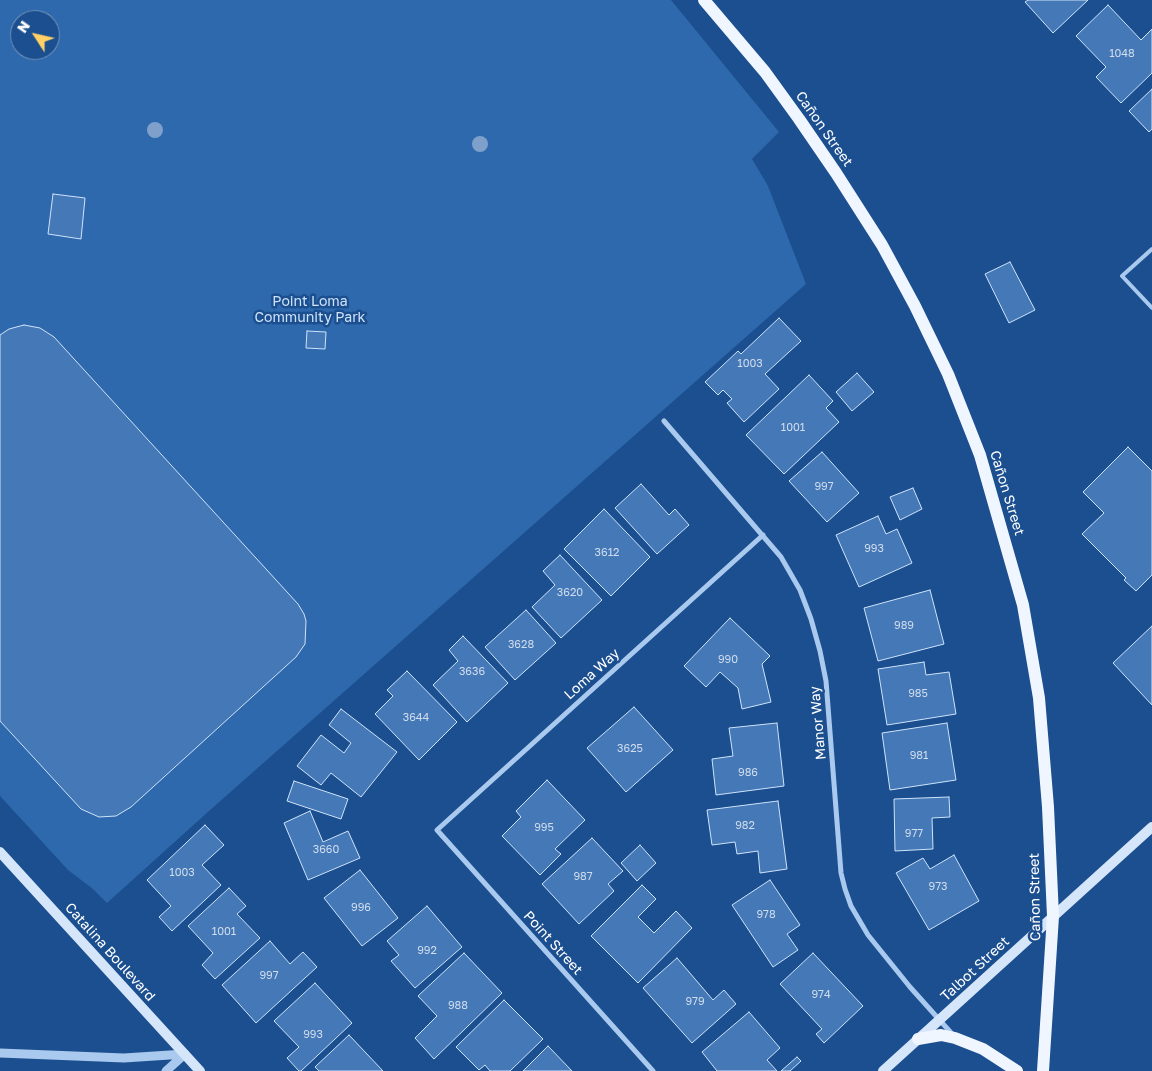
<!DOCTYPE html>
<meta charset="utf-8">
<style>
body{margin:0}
#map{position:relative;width:1152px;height:1071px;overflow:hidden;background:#1b4f8f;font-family:"Golos Text",sans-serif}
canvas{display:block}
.north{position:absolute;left:10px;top:10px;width:50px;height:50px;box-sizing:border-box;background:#1b4f8f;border:1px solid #7695bc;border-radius:50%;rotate:305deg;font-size:14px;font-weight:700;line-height:20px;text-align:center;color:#fff}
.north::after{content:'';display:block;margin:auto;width:18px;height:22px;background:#ffd166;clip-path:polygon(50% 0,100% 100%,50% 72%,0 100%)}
</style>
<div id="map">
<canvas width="1152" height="1071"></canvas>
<div class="north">N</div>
</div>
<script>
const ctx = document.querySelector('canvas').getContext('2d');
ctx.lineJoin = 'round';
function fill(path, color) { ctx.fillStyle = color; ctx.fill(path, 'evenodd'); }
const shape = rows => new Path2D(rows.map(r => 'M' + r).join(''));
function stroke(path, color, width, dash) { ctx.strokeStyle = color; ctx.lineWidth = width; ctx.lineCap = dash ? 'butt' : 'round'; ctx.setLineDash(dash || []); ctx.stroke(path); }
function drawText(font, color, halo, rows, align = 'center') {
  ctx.font = font + ' "Golos Text",sans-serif'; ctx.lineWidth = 5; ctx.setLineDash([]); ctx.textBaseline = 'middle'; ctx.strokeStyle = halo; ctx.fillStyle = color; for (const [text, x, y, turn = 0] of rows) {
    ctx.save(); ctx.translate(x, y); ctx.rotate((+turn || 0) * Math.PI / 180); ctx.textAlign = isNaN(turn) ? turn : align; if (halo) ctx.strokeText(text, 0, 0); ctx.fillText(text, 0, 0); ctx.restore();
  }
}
const green = shape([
 [0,0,671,0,779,132,752,159,768,186,806,284,209,811,107,903,93,889,68,870,0,796],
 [20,20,50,20,50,50,20,50]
]);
const building = shape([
 [1028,0,1088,0,1053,33,1025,2,1028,0],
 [1108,5,1141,40,1152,29,1152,73,1121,103,1096,77,1106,67,1076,36,1108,5],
 [1152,89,1152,129,1149,132,1129,111,1152,89],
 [53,194,85,198,81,239,48,234,53,194],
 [1010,262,1035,310,1009,323,985,274,1010,262],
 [779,318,801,341,765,374,779,389,744,422,727,403,732,399,723,390,718,395,705,382,738,351,741,354,779,318],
 [24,325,40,328,54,337,298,604,304,614,306,621,305,644,296,657,131,807,116,816,99,817,81,809,0,721,0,335,9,329,24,325],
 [307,331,326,332,325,349,306,348,307,331],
 [857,373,874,392,852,411,836,392,857,373],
 [809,375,833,401,826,408,839,422,784,474,746,435,809,375],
 [1128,447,1152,471,1152,575,1136,591,1124,580,1126,578,1082,534,1104,513,1083,492,1128,447],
 [822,452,859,493,827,522,789,481,822,452],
 [641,484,669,515,675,509,689,525,657,554,615,508,641,484],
 [913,488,922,509,900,520,890,497,913,488],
 [604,509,650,557,611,596,564,549,604,509],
 [878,516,886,534,897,529,912,563,859,587,836,535,878,516],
 [560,555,602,600,561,638,532,607,555,585,543,571,560,555],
 [930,590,944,644,878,661,864,608,930,590],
 [526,610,556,643,515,680,485,647,526,610],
 [730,618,770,656,762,664,771,702,742,709,738,688,720,672,706,687,684,666,730,618],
 [1152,626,1152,705,1113,663,1152,626],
 [463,636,508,683,467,722,433,685,458,661,449,650,463,636],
 [924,662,926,675,949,672,956,714,887,725,878,669,924,662],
 [407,671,457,722,419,760,375,714,393,696,387,690,407,671],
 [634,707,673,750,626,792,587,748,634,707],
 [341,709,397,752,361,797,331,773,321,785,297,766,321,735,344,753,351,743,329,725,341,709],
 [777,723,784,786,716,795,712,759,733,756,729,728,777,723],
 [947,723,956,780,890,790,882,733,947,723],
 [547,780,585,820,555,849,561,854,540,875,502,836,521,817,516,811,547,780],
 [294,781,348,799,341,819,287,801,294,781],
 [949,797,950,817,932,818,933,849,895,851,894,799,949,797],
 [778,801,787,869,760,873,758,851,737,854,735,842,712,845,707,810,778,801],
 [310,811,323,842,348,831,360,858,308,880,284,823,310,811],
 [205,825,224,845,202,865,221,885,172,931,159,917,171,906,147,880,205,825],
 [592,838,623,871,608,884,614,891,579,924,542,884,592,838],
 [640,845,656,863,637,881,621,863,640,845],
 [954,855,979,901,929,930,896,873,923,858,930,869,954,855],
 [360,870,398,918,362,946,324,898,360,870],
 [770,880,800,925,787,934,798,950,773,967,732,905,770,880],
 [642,885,656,899,638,917,654,933,676,911,692,928,638,983,591,936,642,885],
 [229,888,246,906,237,914,260,938,215,979,202,965,213,953,188,926,229,888],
 [427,906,462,947,415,988,391,961,399,955,387,941,427,906],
 [270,941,290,964,303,952,317,967,256,1023,222,985,270,941],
 [464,953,502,993,434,1059,415,1038,437,1016,418,996,464,953],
 [813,953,863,1006,824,1043,816,1034,822,1029,780,984,813,953],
 [677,958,713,1000,724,990,736,1004,692,1043,643,988,677,958],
 [315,983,352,1023,301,1071,299,1071,287,1058,299,1047,274,1021,315,983],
 [504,1000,543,1039,510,1071,490,1071,485,1065,479,1070,456,1047,504,1000],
 [749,1012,780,1048,767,1060,777,1071,717,1071,702,1052,749,1012],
 [349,1035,383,1071,319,1071,315,1067,349,1035],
 [548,1046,572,1071,523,1071,548,1046],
 [797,1057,801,1061,790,1071,781,1071,797,1057]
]);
const service = shape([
 [1152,249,1122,276,1152,308]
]);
const minor = shape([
 [664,421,781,557,800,590,811,619,820,651,826,681,841,873,845,889,851,906,868,935,910,987,953,1035],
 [653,1071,437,830,763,535]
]);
const tertiary = shape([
 [0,1053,124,1058,185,1054],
 [166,1071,185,1054]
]);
const secondary = shape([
 [0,852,200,1071],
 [883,1071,1152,827]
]);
const primary = shape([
 [704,0,765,72,799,119,836,173,882,245,915,306,948,374,980,455,1023,605,1039,698,1048,807,1053,916,1043,1071],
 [918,1039,941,1035,955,1038,983,1049,1017,1071]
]);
const trees = [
 [155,130],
 [480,144]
];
const numberNames = [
 ["1048",1122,54],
 ["1003",750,364],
 ["1001",793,428],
 ["997",824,487],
 ["993",874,549],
 ["3612",607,553],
 ["3620",570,593],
 ["989",904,626],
 ["3628",521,645],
 ["990",728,660],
 ["3636",472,672],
 ["985",918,694],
 ["3644",416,718],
 ["3625",630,749],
 ["981",919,756],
 ["986",748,773],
 ["982",745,826],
 ["995",544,828],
 ["977",914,834],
 ["3660",326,850],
 ["1003",182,873],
 ["987",583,877],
 ["973",938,887],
 ["996",361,908],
 ["978",766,915],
 ["1001",224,932],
 ["992",427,951],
 ["997",269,976],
 ["974",821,995],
 ["979",695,1002],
 ["988",458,1006],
 ["993",313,1035]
];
const streetNames = [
 ["Cañon Street",824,129,55],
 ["Cañon Street",1007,493,73],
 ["Loma Way",592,674,-42],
 ["Manor Way",818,723,-95],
 ["Cañon Street",1035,897,-91],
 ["Point Street",553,943,48],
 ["Catalina Boulevard",110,952,48],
 ["Talbot Street",975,969,-43]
];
const parkNames = [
 ["Point Loma",310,302],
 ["Community Park",310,318]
];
fill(green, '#2e69ad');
fill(building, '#4478b7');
stroke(building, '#cfe3fa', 1);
stroke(service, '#a9c9ee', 4);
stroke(minor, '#a9c9ee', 5);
stroke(tertiary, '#a9c9ee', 9);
stroke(secondary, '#d6e6fa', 10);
stroke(primary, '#f0f6ff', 12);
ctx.fillStyle = '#7ea0ca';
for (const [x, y] of trees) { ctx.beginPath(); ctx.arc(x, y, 8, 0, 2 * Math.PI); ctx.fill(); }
drawText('11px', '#d0dded', null, numberNames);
drawText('14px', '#fff', '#1b4f8f', streetNames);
drawText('14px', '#cfe3fa', '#1b4f8f', parkNames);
</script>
